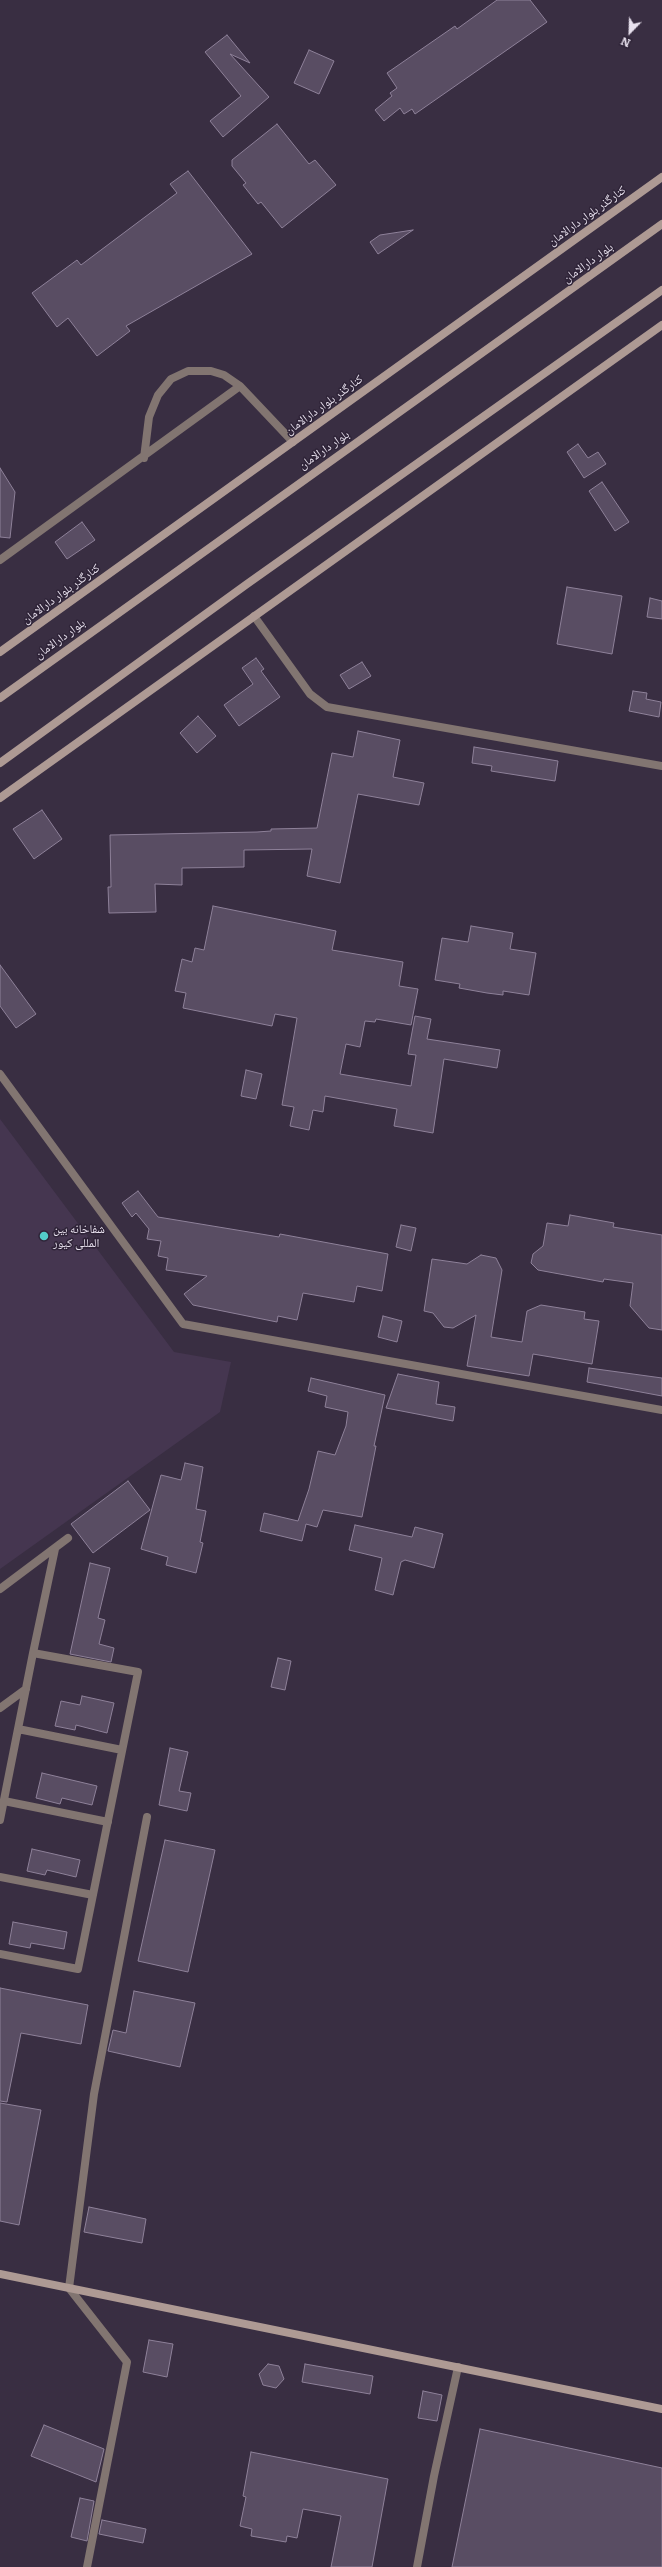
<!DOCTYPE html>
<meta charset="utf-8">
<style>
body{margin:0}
#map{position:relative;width:662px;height:2567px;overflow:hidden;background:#392e42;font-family:Literata,serif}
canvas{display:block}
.north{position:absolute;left:610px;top:12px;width:40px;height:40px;-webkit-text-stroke:3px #2f2438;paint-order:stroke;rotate:203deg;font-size:11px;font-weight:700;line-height:16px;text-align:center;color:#e8e1ee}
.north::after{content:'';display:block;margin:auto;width:14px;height:18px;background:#e8e1ee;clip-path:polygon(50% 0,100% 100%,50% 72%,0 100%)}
</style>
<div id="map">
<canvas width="662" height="2567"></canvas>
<div class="north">N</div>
</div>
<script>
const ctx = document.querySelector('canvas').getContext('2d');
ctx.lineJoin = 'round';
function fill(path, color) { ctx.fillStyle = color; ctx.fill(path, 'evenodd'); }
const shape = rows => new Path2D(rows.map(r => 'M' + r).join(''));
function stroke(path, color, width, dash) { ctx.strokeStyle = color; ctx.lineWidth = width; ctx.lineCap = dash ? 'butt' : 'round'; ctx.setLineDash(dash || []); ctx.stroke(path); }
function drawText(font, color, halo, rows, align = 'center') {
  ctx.font = font + ' Literata,"Noto Naskh Arabic",serif'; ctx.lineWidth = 3; ctx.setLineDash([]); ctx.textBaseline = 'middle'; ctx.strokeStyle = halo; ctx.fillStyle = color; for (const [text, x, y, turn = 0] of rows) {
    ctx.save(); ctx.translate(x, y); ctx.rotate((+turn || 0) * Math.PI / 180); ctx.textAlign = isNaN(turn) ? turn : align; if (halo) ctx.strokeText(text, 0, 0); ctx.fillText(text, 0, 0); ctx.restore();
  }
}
const built = shape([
 [0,1119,174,1352,231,1362,220,1412,0,1569]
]);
const building = shape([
 [497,0,530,0,547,22,415,114,412,109,404,114,400,108,384,121,375,110,392,96,390,93,397,88,387,73,455,26,457,29,497,0],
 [227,35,250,63,230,54,269,97,223,137,210,121,241,96,205,52,227,35],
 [309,50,334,61,319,94,294,83,309,50],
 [277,124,309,164,315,160,336,185,282,228,261,202,258,204,243,185,246,183,232,166,232,160,277,124],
 [188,171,252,254,126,326,130,331,97,356,68,318,57,327,32,293,77,260,81,265,177,193,170,184,188,171],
 [413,230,378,254,370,242,380,235,413,230],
 [578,444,588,458,598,452,606,464,584,478,567,452,578,444],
 [0,468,15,492,10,538,0,537,0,468],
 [602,482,629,522,615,531,589,491,602,482],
 [82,522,95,540,67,559,55,542,82,522],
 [567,587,622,596,612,654,557,644,567,587],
 [650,598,662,601,662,619,647,617,650,598],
 [256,658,264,669,261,671,280,697,239,726,224,705,253,684,242,668,256,658],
 [362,662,371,676,349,689,340,675,362,662],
 [633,691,647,693,646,699,661,702,659,717,629,711,633,691],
 [198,716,216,736,197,753,180,733,198,716],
 [358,731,400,740,393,777,424,783,419,805,358,794,340,883,307,876,312,849,244,850,244,867,182,868,182,885,155,884,156,912,109,913,108,887,111,887,110,835,257,832,271,831,271,829,317,828,332,753,353,757,358,731],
 [474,747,558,761,555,781,491,771,492,766,472,763,474,747],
 [42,810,62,839,34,859,13,829,42,810],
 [213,906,336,931,332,950,403,962,399,986,418,989,411,1025,376,1019,375,1022,365,1021,360,1047,346,1044,340,1074,411,1086,416,1055,408,1054,415,1016,431,1019,427,1039,500,1050,497,1068,444,1059,433,1133,394,1126,397,1109,325,1096,323,1112,313,1110,309,1130,290,1126,294,1107,282,1105,297,1018,275,1014,272,1026,183,1008,186,993,175,991,182,959,192,962,195,948,204,950,213,906],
 [471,926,513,933,510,949,536,953,529,995,503,991,503,995,487,993,459,988,460,984,435,980,442,938,468,942,471,926],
 [0,965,36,1014,16,1028,0,1006,0,965],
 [246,1070,262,1074,256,1099,241,1096,246,1070],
 [138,1191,158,1217,279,1237,280,1234,388,1254,382,1291,357,1286,354,1302,303,1293,297,1320,278,1316,277,1322,193,1305,184,1294,207,1276,166,1270,168,1258,158,1256,161,1241,147,1239,149,1229,136,1213,132,1217,122,1203,138,1191],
 [570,1215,614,1223,613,1227,662,1235,662,1330,649,1328,630,1306,633,1283,604,1279,603,1282,538,1270,531,1263,533,1254,543,1246,547,1223,568,1226,570,1215],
 [401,1225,416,1228,411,1251,396,1247,401,1225],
 [481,1255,496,1258,502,1270,491,1337,522,1342,527,1311,541,1305,585,1312,584,1319,599,1321,592,1364,533,1354,529,1376,467,1366,476,1315,453,1328,444,1327,433,1313,424,1311,432,1259,467,1264,481,1255],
 [383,1316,402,1321,397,1342,378,1337,383,1316],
 [589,1368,662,1378,662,1396,587,1382,589,1368],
 [398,1374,439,1382,436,1404,455,1407,453,1421,386,1408,398,1374],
 [311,1378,385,1395,374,1446,376,1446,362,1517,323,1510,317,1527,306,1524,302,1541,260,1531,264,1513,298,1521,309,1489,318,1451,335,1455,346,1426,348,1412,325,1407,327,1396,308,1391,311,1378],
 [185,1463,203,1467,196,1509,206,1511,200,1542,203,1543,196,1573,166,1565,168,1557,141,1549,161,1475,181,1480,185,1463],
 [128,1481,150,1510,93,1553,71,1524,128,1481],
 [355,1525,412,1537,415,1527,443,1534,434,1568,405,1560,401,1562,393,1595,375,1590,382,1558,349,1550,355,1525],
 [90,1563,110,1568,98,1618,105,1620,99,1644,114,1648,111,1662,70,1654,90,1563],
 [278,1658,291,1661,285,1690,271,1687,278,1658],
 [82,1696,114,1703,107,1733,76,1725,75,1730,55,1726,61,1701,80,1705,82,1696],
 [170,1748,188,1752,179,1791,191,1793,187,1811,159,1805,170,1748],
 [42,1773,97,1786,92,1805,62,1798,60,1804,36,1798,42,1773],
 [165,1840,215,1850,188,1972,138,1961,165,1840],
 [32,1849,80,1860,76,1877,47,1870,45,1875,27,1871,32,1849],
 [13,1922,67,1932,64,1949,31,1943,30,1948,9,1944,13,1922],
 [0,1988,88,2005,81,2044,21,2033,7,2102,0,2101,0,1988],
 [134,1991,195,2003,180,2067,108,2051,113,2030,126,2033,134,1991],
 [0,2103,41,2110,19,2225,0,2221,0,2103],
 [89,2207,146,2219,142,2243,84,2232,89,2207],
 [149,2340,173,2344,167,2377,143,2372,149,2340],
 [268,2364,279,2366,284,2379,276,2388,263,2385,259,2374,268,2364],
 [305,2364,373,2376,370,2394,302,2382,305,2364],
 [423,2391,442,2395,437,2421,418,2418,423,2391],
 [44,2425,104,2449,96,2482,31,2456,44,2425],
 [480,2429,662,2468,662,2567,452,2567,480,2429],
 [251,2452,388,2479,372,2567,331,2567,341,2516,303,2509,297,2538,287,2536,286,2542,251,2536,252,2529,240,2526,246,2497,243,2496,251,2452],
 [80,2498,94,2501,87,2541,71,2537,80,2498],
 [102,2520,146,2529,143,2543,99,2534,102,2520]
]);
const lane = shape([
 [144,458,149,417,158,395,171,379,188,371,211,371,224,375,240,386,293,442],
 [0,560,240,386],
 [417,2567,434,2476,458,2367]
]);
const street = shape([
 [254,616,310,694,327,707,662,766],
 [0,1074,183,1324,662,1410],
 [0,1589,68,1538],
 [33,1653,55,1549],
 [0,1708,26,1689],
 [18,1729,122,1750],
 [4,1801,108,1822],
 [0,1820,33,1653,138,1672,78,1969,0,1954],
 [0,1877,93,1895],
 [87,2567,127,2362,69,2288,94,2094,147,1817]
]);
const secondary = shape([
 [0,652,662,177],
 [0,698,662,224],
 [0,763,247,584,662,290],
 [0,798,662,325],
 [0,2274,662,2409]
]);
const markers = [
 [44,1236,5,"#53cdc9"]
];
const streetNames = [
 ["کنارگذر بلوار دارالامان",587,216,-36],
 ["بلوار دارالامان",588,263,-36],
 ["کنارگذر بلوار دارالامان",324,405,-36],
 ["بلوار دارالامان",324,450,-35],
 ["کنارگذر بلوار دارالامان",61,594,-36],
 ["بلوار دارالامان",60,639,-36]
];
const poiNames = [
 ["شفاخانه بین",53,1229],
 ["المللی کیور",53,1243]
];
fill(built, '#453650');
fill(building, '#594d63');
stroke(building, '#8e8199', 1);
stroke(lane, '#827571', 8);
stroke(street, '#827571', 8);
stroke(secondary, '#ae9a94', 8);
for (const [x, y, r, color] of markers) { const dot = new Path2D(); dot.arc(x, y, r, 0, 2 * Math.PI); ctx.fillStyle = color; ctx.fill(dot); stroke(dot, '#2f2438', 1.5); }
drawText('12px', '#e8e1ee', '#2f2438', streetNames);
drawText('12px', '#e8e1ee', '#2f2438', poiNames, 'left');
</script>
